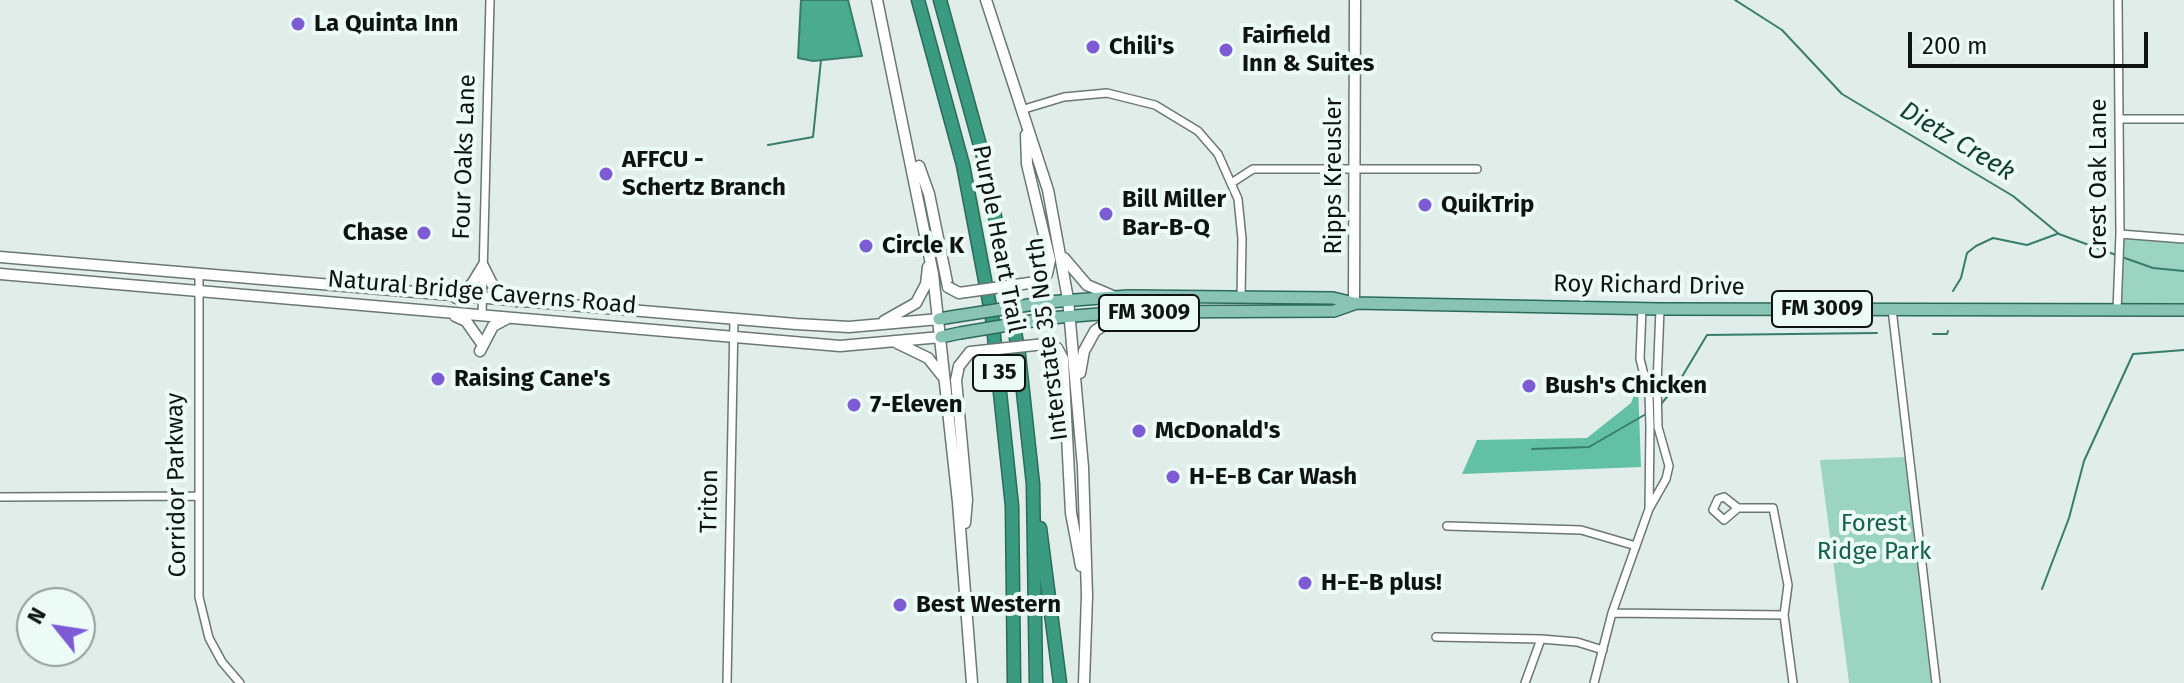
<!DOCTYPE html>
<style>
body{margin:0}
#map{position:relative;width:2184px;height:683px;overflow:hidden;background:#e0ede8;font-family:"Fira Sans",sans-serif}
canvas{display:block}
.north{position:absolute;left:16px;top:587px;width:80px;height:80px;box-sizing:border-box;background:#edfbf6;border:2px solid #949e9b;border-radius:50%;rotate:300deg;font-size:22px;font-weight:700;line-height:32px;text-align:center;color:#0f1312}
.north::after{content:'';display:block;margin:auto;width:28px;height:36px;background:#7c5bd5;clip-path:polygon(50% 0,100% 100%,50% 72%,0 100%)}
.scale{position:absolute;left:1908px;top:32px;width:240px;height:36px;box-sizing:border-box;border:4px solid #0f1312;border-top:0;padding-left:10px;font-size:24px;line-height:28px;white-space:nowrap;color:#0f1312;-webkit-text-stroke:6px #edfbf6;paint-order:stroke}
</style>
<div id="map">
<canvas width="2184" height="683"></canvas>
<div class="north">N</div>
<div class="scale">200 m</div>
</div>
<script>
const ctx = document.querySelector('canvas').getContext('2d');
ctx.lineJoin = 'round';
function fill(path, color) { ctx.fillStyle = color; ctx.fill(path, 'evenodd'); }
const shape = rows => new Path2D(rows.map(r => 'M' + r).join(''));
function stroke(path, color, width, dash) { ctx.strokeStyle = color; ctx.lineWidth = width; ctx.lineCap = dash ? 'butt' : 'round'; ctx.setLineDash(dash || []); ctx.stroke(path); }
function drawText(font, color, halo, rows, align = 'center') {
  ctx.font = font + ' "Fira Sans",sans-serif'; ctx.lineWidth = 8; ctx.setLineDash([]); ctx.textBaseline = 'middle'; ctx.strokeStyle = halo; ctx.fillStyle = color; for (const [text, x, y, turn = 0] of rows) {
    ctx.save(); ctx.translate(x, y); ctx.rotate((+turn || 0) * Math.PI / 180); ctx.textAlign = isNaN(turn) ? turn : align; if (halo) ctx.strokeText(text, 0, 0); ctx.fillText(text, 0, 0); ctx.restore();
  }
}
const green = shape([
 [2120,234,2184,239,2184,310,2117,310],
 [1909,457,1936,683,1849,683,1820,460]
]);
const forest = shape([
 [1638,385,1641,467,1462,474,1477,440,1587,438,1631,403]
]);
const water = shape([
 [801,0,848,0,862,56,813,61,798,58,801,0]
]);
const stream = shape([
 [1735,0,1782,30,1842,94,2013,196,2059,234,2116,255],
 [768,145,813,137,821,60],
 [2122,257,2153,268,2184,271],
 [1953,291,1961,278,1967,253,1976,246,1993,238,2027,245,2057,234],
 [1933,334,1947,334,1948,331],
 [1661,404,1677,385,1707,335,1877,333],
 [1532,449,1589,447,1646,414],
 [2042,589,2069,518,2084,461,2133,354,2184,350]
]);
const street = shape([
 [1021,110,1064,97,1107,93,1155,105,1198,131,1218,154,1238,199,1242,239,1241,297],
 [2119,119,2184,119],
 [1233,182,1253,169,1477,169],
 [2120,234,2184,239],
 [199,276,199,597,209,638,222,662,240,683],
 [1642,308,1640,359,1649,394,1650,427,1649,509],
 [1892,309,1936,683],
 [2117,310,2120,234,2118,0],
 [482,315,490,0],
 [0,497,197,496],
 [1738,508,1724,520,1713,510,1718,499,1724,497,1738,508,1773,508,1788,585,1784,615,1793,683],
 [1447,526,1581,530,1636,546],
 [1612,613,1784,615],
 [1436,637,1541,639,1577,642,1603,650],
 [727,683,734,320],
 [1525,683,1541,639],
 [1594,683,1612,613,1649,509,1666,479,1669,466,1658,427,1657,384,1660,309]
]);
const secondary = shape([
 [877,0,933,274,958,502,972,683],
 [986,0,1048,190,1068,299,1083,467,1087,596,1084,683],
 [1026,135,1027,164,1050,260,1047,274],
 [919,166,929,194,948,287],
 [0,257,796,324,849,327,939,319],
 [1064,258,1087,285,1113,296],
 [483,266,492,284,516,301],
 [0,274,840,346,941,337],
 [456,298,472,284,483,266],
 [1354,303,1355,0],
 [455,316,466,321,480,341],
 [884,321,916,303,926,284,928,267],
 [897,343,928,358,944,378],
 [1057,348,1063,359,1071,513,1081,566],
 [480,351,493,326,508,318],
 [959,366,956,380,967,500,965,523],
 [1080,373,1084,351,1095,331,1120,314]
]);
const primary = shape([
 [1048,302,1128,296,1333,298,1354,303,1660,309,2184,310],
 [1050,318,1123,312,1334,311,1354,304],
 [939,319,957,316],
 [941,337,960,333]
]);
const highway = shape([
 [918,0,963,165,992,317,1012,506,1014,683],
 [940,0,987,171,1019,355,1033,484,1036,683],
 [1040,528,1060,683]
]);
const secondaryBridge = shape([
 [948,287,959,293,1036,282,1047,274],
 [959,366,970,352,1045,344,1057,348]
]);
const primaryBridge = shape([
 [957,316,1048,302],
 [960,333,1050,318]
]);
const markers = [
 [298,24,8,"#7c5bd5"],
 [1093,47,8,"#7c5bd5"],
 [1226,50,8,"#7c5bd5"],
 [606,174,8,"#7c5bd5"],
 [1425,205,8,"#7c5bd5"],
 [1106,214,8,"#7c5bd5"],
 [424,233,8,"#7c5bd5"],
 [866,246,8,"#7c5bd5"],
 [438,379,8,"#7c5bd5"],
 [1529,386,8,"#7c5bd5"],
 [854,405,8,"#7c5bd5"],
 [1139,431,8,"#7c5bd5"],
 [1173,477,8,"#7c5bd5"],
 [1305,583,8,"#7c5bd5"],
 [900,605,8,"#7c5bd5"]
];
const shields = [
 [1822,309,100],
 [1149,313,100],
 [999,373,52]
];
const shieldNames = [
 ["FM 3009",1822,309],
 ["FM 3009",1149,313],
 ["I 35",999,373]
];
const poiNames = [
 ["La Quinta Inn",314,24],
 ["Fairfield",1242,36],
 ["Inn & Suites",1242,64],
 ["Chili's",1109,47],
 ["AFFCU -",622,160],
 ["Schertz Branch",622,188],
 ["Bill Miller",1122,200],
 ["Bar-B-Q",1122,228],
 ["QuikTrip",1441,205],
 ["Chase",408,233,"right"],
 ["Circle K",882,246],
 ["Raising Cane's",454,379],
 ["Bush's Chicken",1545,386],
 ["7-Eleven",870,405],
 ["McDonald's",1155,431],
 ["H-E-B Car Wash",1189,477],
 ["H-E-B plus!",1321,583],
 ["Best Western",916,605]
];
const streetNames = [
 ["Four Oaks Lane",465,157,-88],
 ["Ripps Kreusler",1334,176,-90],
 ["Crest Oak Lane",2099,179,-90],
 ["Purple Heart Trail",998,239,79],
 ["Roy Richard Drive",1649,286,1],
 ["Natural Bridge Caverns Road",482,293,5],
 ["Interstate 35 North",1048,339,-97],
 ["Corridor Parkway",177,485,-91],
 ["Triton",710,501,-89]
];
const parkNames = [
 ["Forest",1874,524],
 ["Ridge Park",1874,552]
];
const waterNames = [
 ["Dietz Creek",1957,142,31]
];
fill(green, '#9bd4c1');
fill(forest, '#62c1a4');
fill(water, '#4aab8f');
stroke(water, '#387d6a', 2);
stroke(stream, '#387d6a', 2);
stroke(street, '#6b7773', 10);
stroke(secondary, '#6b7773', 13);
stroke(primary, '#2b6b5a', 14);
stroke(highway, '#2b6b5a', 15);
stroke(street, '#fff', 7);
stroke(secondary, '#fff', 10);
stroke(primary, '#89c3b3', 11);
stroke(highway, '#3a9b80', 12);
stroke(secondaryBridge, '#6b7773', 13, []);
stroke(primaryBridge, '#2b6b5a', 14, []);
stroke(secondaryBridge, '#fff', 10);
stroke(primaryBridge, '#89c3b3', 11);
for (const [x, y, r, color] of markers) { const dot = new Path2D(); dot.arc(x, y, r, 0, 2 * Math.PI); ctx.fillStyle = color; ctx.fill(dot); stroke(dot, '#edfbf6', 3); }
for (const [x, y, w] of shields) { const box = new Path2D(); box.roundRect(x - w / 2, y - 18, w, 36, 6); ctx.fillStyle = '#edfbf6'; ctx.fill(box); stroke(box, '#0f1312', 2); }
drawText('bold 22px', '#0f1312', null, shieldNames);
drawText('bold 24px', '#0f1312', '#edfbf6', poiNames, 'left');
drawText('24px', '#0f1312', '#edfbf6', streetNames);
drawText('24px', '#15614e', '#edfbf6', parkNames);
drawText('italic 26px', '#143f33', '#edfbf6', waterNames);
</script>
